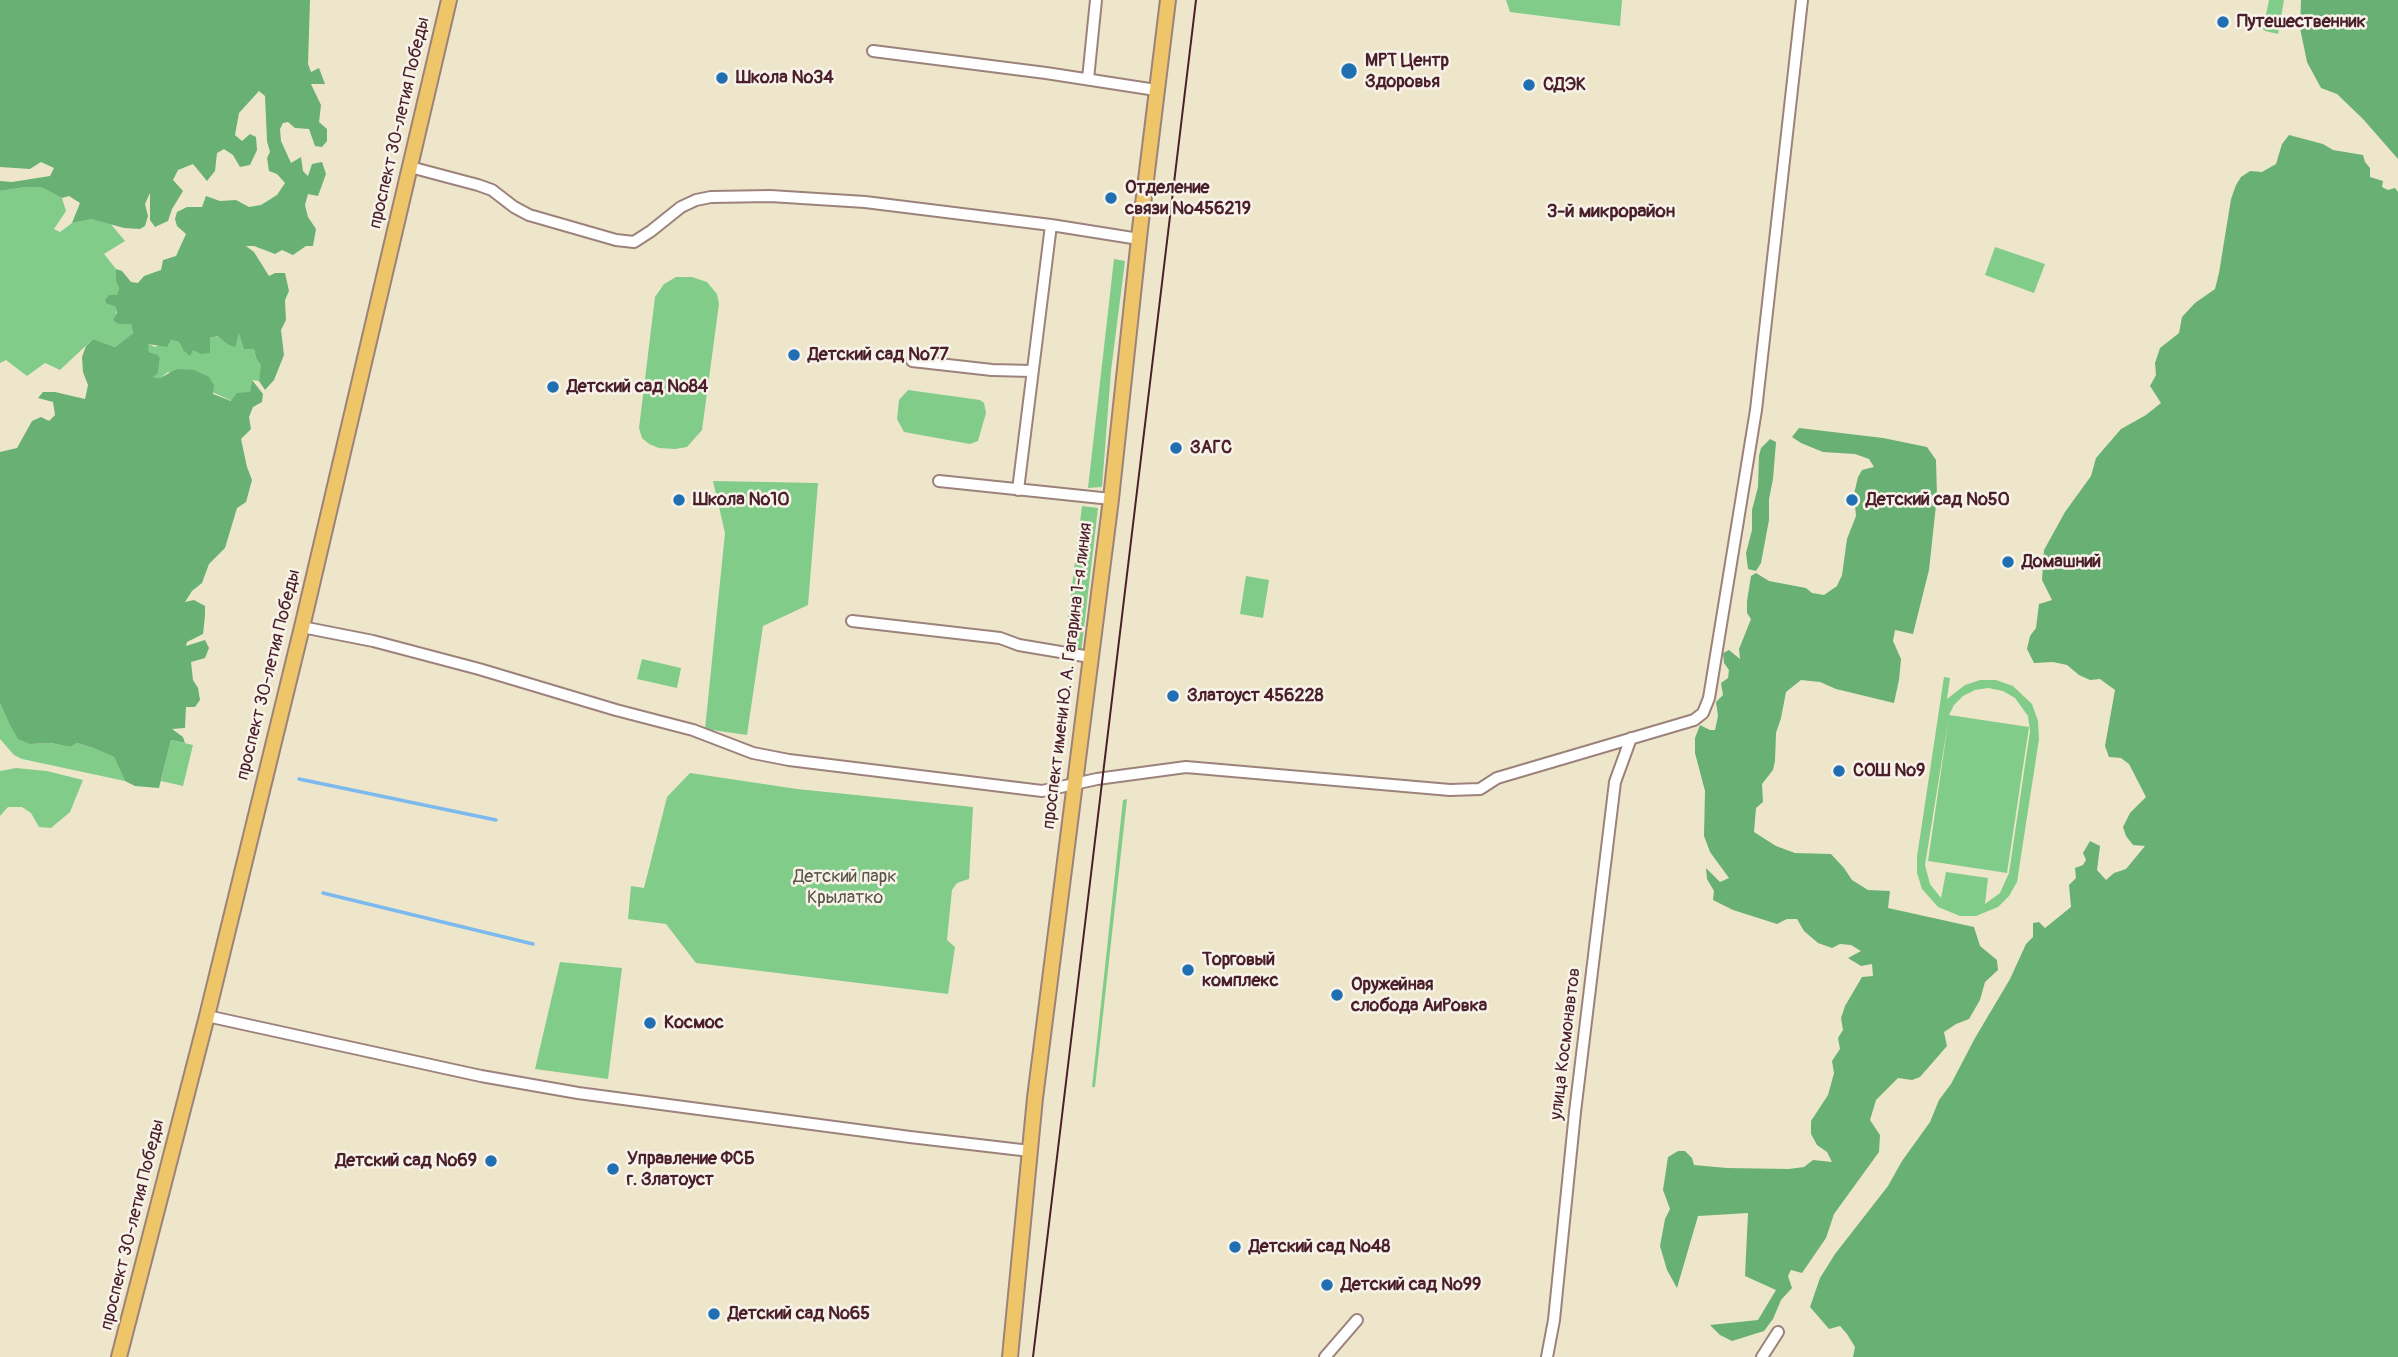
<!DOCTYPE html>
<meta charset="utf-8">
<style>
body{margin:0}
canvas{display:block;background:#eee6cb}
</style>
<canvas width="2398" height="1357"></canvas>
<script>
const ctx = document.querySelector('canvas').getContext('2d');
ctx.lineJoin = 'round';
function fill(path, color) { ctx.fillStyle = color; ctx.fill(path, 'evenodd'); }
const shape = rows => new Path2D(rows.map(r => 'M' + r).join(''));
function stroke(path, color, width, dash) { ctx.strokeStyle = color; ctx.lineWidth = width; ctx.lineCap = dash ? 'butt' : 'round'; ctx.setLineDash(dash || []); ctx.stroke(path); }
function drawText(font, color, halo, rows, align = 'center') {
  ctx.font = font + ' Pangolin,sans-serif'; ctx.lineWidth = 5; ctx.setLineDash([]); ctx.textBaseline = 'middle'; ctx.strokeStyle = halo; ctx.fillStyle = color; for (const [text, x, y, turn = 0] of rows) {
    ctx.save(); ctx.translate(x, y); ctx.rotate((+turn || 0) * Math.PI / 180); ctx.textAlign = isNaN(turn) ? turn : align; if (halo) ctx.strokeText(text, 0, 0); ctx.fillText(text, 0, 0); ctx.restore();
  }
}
const green = shape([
 [1506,0,1622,0,1620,26,1510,12],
 [2269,0,2284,0,2278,34,2265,31,2263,29],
 [26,187,41,187,62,198,66,211,54,229,60,232,72,223,92,219,109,222,125,241,104,254,116,269,116,282,119,288,117,296,107,304,115,305,118,324,131,324,133,333,115,347,93,339,60,370,45,363,27,376,6,360,0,363,0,191],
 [1995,247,2045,264,2034,293,1985,275],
 [1114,259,1125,261,1111,371,1102,487,1088,488],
 [676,277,692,277,707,282,717,294,719,304,702,430,687,447,675,449,659,448,649,444,642,438,639,428,655,297,664,284],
 [239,332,243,342,254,349,256,358,262,365,259,381,252,380,250,393,232,401,168,372,160,378,152,377,158,373,160,359,157,355,149,352,147,343,155,347,171,340,179,342,183,350,193,350,209,346,210,338,219,336,227,344],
 [908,390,980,400,984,403,986,413,978,441,970,444,904,432,897,419,899,400],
 [713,481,818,483,808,605,763,626,747,735,705,729,725,533],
 [1082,506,1098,508,1081,653,1064,650],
 [1246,576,1269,580,1263,618,1240,614],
 [642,659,681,668,677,688,637,679],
 [1944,677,1950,678,1947,699,1965,685,1980,680,1996,680,2013,686,2032,704,2038,721,2039,739,2017,882,2009,896,1998,907,1976,916,1960,916,1938,907,1922,889,1917,873,1917,857],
 [1988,688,2003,691,2015,698,2028,716,2030,731,2009,873,2000,893,1985,904,1988,878,1946,872,1941,898,1930,884,1925,865,1949,716,1928,861,2007,873,2029,727,1949,715,1954,705,1963,696,1975,690],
 [0,703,7,719,30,744,51,743,70,747,77,743,93,748,114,757,125,781,22,759,14,755,0,739],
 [171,740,193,745,183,786,161,781],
 [16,768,47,771,83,780,70,812,51,828,39,827,31,813,22,807,8,807,0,816,0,771],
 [690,773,797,789,973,807,969,879,957,883,952,890,947,940,955,947,948,994,696,963,666,924,628,919,631,886,644,888,667,797],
 [1127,799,1095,1087,1092,1087,1123,800],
 [560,962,622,968,608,1079,535,1069]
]);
const forest = shape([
 [0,0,310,0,308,64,311,72,319,68,325,84,311,84,321,105,319,122,327,129,327,141,322,147,315,146,309,129,295,128,288,122,283,123,280,129,281,141,291,163,301,157,303,171,308,176,312,164,322,162,326,174,318,196,308,194,305,205,308,217,316,229,313,246,306,246,293,255,282,250,275,254,254,246,246,246,254,252,269,276,275,273,285,273,289,291,285,300,286,320,281,330,284,355,274,380,265,390,259,381,261,365,256,358,254,349,244,349,239,333,235,347,227,344,218,336,210,338,210,353,201,354,193,350,190,356,183,350,179,342,171,340,167,347,148,344,149,352,158,355,160,359,158,373,153,377,160,378,177,369,194,370,209,377,214,385,213,394,231,401,237,393,250,392,252,380,263,394,262,402,253,407,249,417,251,429,241,439,247,467,252,480,246,502,237,508,225,548,209,564,202,583,192,591,185,602,194,600,205,606,205,616,203,634,187,642,186,646,205,640,209,648,205,658,191,662,193,680,198,688,200,700,195,707,186,707,185,728,172,729,183,737,185,743,171,740,159,788,135,786,125,781,114,757,93,748,77,743,70,747,51,743,30,744,18,739,7,719,0,703,0,452,17,448,32,421,41,417,49,421,55,415,53,402,38,398,43,392,55,392,85,399,88,385,83,372,82,357,86,346,93,339,115,347,133,333,131,324,118,324,113,320,117,313,115,306,107,304,105,300,109,295,117,295,119,288,116,282,116,269,122,271,131,282,138,283,144,276,161,270,163,260,176,256,186,234,177,226,175,219,177,212,187,207,202,207,206,196,220,201,236,200,249,207,261,205,277,195,285,183,277,174,269,171,267,158,270,152,267,141,265,96,259,91,239,113,235,135,242,141,250,134,256,137,257,150,250,165,240,167,233,155,224,149,217,153,215,171,207,181,193,164,178,170,173,180,183,191,172,209,168,221,155,227,150,220,150,193,145,204,148,216,145,226,140,229,124,228,92,219,72,223,80,203,69,196,62,198,41,187,26,187,0,191,0,181,12,182,50,176,54,168,41,162,30,169,0,167],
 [2301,0,2398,0,2398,159,2363,119,2337,94,2321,88,2307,62,2300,28],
 [2289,135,2323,144,2333,150,2363,155,2365,162,2370,168,2370,177,2383,181,2382,187,2388,190,2395,188,2398,192,2398,1357,1853,1357,1855,1347,1847,1334,1840,1326,1829,1329,1810,1307,1820,1278,1835,1254,1888,1186,1902,1161,1930,1122,1939,1100,1951,1084,1975,1038,2010,979,2026,944,2033,937,2033,923,2039,922,2045,928,2071,907,2069,885,2076,878,2075,868,2083,865,2086,860,2083,853,2090,841,2100,846,2097,870,2106,880,2114,873,2126,869,2145,846,2133,845,2126,836,2123,827,2130,813,2146,797,2129,764,2121,758,2109,757,2105,746,2115,690,2100,679,2090,680,2079,675,2067,665,2053,662,2034,663,2027,649,2030,636,2036,628,2039,604,2052,600,2042,580,2044,550,2065,512,2091,476,2096,458,2121,429,2146,415,2161,403,2150,386,2156,375,2155,363,2160,348,2179,333,2182,317,2195,303,2215,289,2219,273,2231,199,2236,185,2241,177,2250,171,2262,172,2276,164,2282,144],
 [1799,428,1883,438,1927,447,1936,460,1937,496,1929,570,1913,634,1895,630,1893,641,1901,659,1899,680,1894,703,1836,689,1820,682,1801,680,1786,692,1781,718,1776,733,1775,761,1773,770,1762,784,1763,802,1756,808,1754,832,1776,846,1795,853,1831,854,1844,868,1852,880,1868,890,1890,891,1888,908,1974,927,1980,946,1997,960,1998,970,1985,982,1980,1000,1969,1019,1956,1024,1944,1032,1947,1046,1920,1077,1912,1080,1898,1078,1876,1100,1870,1120,1880,1135,1879,1152,1834,1214,1826,1238,1802,1273,1791,1270,1788,1276,1792,1288,1781,1300,1773,1319,1764,1331,1732,1341,1720,1335,1710,1325,1758,1320,1776,1290,1745,1276,1748,1213,1698,1216,1677,1288,1667,1270,1660,1246,1665,1219,1670,1209,1663,1190,1668,1157,1678,1151,1685,1151,1692,1158,1694,1165,1727,1168,1789,1169,1804,1167,1813,1160,1832,1162,1827,1152,1817,1145,1811,1134,1811,1121,1828,1095,1834,1073,1832,1061,1840,1049,1838,1038,1843,1030,1841,1018,1845,1006,1862,977,1873,976,1872,964,1861,966,1848,958,1861,951,1851,945,1840,944,1832,948,1818,943,1804,931,1797,919,1787,919,1777,924,1733,910,1713,900,1714,891,1707,879,1706,868,1720,882,1729,878,1710,852,1704,836,1705,791,1695,753,1695,738,1700,725,1710,730,1715,730,1718,716,1716,702,1723,695,1721,683,1728,678,1729,670,1724,663,1723,653,1729,650,1740,659,1739,649,1751,619,1747,613,1747,601,1751,576,1756,573,1769,581,1806,588,1812,593,1824,595,1837,586,1842,575,1847,539,1856,516,1854,494,1858,477,1862,470,1874,467,1869,459,1855,454,1823,452,1801,443,1792,437],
 [1770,439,1776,442,1773,479,1769,499,1769,520,1761,563,1756,571,1748,569,1746,553,1752,530,1752,510,1758,487,1759,456,1761,448]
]);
const stream = shape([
 [299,779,496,820],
 [323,893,533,944]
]);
const minor = shape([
 [873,51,1046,73,1156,90],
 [1088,79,1096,0],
 [410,167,478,185,492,190,514,207,529,215,616,240,634,242,651,231,681,207,696,200,711,197,770,196,865,202,1051,225,1139,239],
 [912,361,992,370,1032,371],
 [939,481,1111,499],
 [1018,490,1051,225],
 [852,621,1000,638,1019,645,1090,657],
 [302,627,373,641,479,669,616,710,693,730,753,753,789,760,1042,791,1097,779,1186,767,1450,790,1480,789,1497,778,1694,720,1703,713,1709,698,1756,410,1802,0],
 [207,1016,481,1076,578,1093,910,1137,1030,1151],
 [1325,1357,1357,1320],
 [1547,1357,1554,1320,1575,1112,1615,782,1631,738],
 [1762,1357,1778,1332]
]);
const major = shape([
 [119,1357,207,1016,302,627,449,0],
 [1010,1357,1035,1098,1111,499,1140,229,1168,0]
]);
const tram = shape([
 [1033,1357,1196,0]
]);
const markers = [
 [2223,22,7,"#1f6fb2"],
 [1349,71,9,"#1f6fb2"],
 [722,78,7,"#1f6fb2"],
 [1529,85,7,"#1f6fb2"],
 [1111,198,7,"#1f6fb2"],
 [794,355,7,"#1f6fb2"],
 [553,387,7,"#1f6fb2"],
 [1176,448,7,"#1f6fb2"],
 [679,500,7,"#1f6fb2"],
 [1852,500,7,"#1f6fb2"],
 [2008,562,7,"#1f6fb2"],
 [1173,696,7,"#1f6fb2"],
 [1839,771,7,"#1f6fb2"],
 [1188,970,7,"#1f6fb2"],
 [1337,995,7,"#1f6fb2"],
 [650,1023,7,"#1f6fb2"],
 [491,1161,7,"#1f6fb2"],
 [613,1169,7,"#1f6fb2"],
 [1235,1247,7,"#1f6fb2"],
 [1327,1285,7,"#1f6fb2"],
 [714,1314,7,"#1f6fb2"]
];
const poiNames = [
 ["Путешественник",2237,22],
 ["МРТ Центр",1365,61],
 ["Здоровья",1365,82],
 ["Школа №34",736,78],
 ["СДЭК",1543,85],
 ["Отделение",1125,188],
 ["связи №456219",1125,209],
 ["Детский сад №77",808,355],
 ["Детский сад №84",567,387],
 ["ЗАГС",1190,448],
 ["Школа №10",693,500],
 ["Детский сад №50",1866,500],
 ["Домашний",2022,562],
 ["Златоуст 456228",1187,696],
 ["СОШ №9",1853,771],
 ["Торговый",1202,960],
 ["комплекс",1202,981],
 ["Оружейная",1351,985],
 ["слобода АиРовка",1351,1006],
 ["Космос",664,1023],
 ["Управление ФСБ",627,1159],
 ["г. Златоуст",627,1180],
 ["Детский сад №69",477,1161,"right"],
 ["Детский сад №48",1249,1247],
 ["Детский сад №99",1341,1285],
 ["Детский сад №65",728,1314]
];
const streetNames = [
 ["проспект 30-летия Победы",400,123,-77],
 ["проспект 30-летия Победы",269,675,-76],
 ["проспект имени Ю. А. Гагарина 1-я линия",1068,676,-83],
 ["улица Космонавтов",1566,1044,-83],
 ["проспект 30-летия Победы",133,1225,-76]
];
const parkNames = [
 ["Детский парк",845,877],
 ["Крылатко",845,898]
];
const neighbourhoodNames = [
 ["3-й микрорайон",1611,212]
];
fill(green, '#82cc89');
fill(forest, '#69b075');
stroke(stream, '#7cb9ef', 3.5);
stroke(minor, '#9c827b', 14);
stroke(major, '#9c827b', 18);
stroke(minor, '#fff', 10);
stroke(major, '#eec569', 14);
stroke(tram, '#4a1f2b', 2);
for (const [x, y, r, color] of markers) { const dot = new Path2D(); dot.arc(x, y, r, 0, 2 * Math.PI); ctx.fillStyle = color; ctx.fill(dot); stroke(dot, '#f7f3e8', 2.5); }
drawText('bold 18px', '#4a1f2b', '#f7f3e8', poiNames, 'left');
drawText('18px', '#4a1f2b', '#f7f3e8', streetNames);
drawText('18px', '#5b5347', '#f7f3e8', parkNames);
drawText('bold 19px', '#4a1f2b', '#f7f3e8', neighbourhoodNames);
</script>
